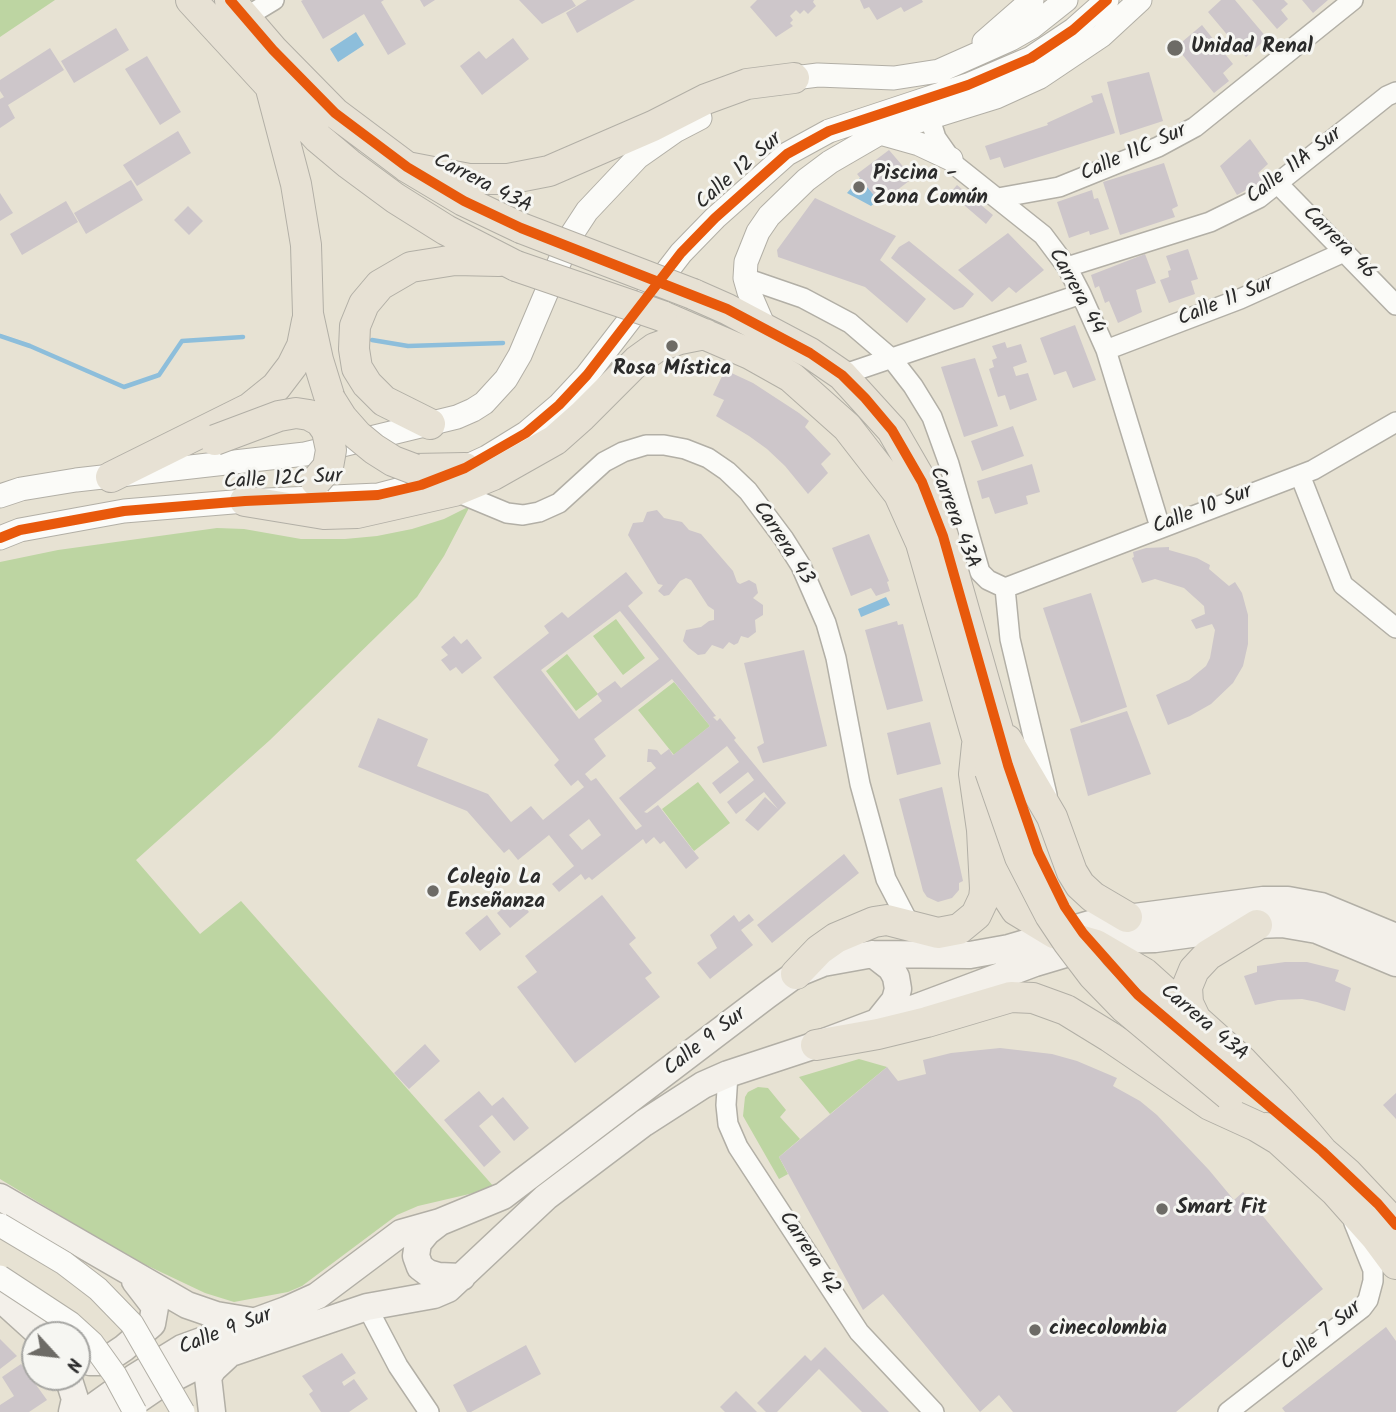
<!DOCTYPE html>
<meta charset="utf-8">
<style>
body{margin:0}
#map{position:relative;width:1396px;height:1412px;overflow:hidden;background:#e7e2d3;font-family:Kalam,sans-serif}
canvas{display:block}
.north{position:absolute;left:21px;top:1321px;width:70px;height:70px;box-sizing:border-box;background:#f6f6f2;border:2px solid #a5a5a2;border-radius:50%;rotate:117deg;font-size:19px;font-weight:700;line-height:28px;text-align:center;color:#2b2b2b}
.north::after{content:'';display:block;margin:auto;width:24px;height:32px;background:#6d6b66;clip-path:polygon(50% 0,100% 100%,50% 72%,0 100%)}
</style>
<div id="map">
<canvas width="1396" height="1412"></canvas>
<div class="north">N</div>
</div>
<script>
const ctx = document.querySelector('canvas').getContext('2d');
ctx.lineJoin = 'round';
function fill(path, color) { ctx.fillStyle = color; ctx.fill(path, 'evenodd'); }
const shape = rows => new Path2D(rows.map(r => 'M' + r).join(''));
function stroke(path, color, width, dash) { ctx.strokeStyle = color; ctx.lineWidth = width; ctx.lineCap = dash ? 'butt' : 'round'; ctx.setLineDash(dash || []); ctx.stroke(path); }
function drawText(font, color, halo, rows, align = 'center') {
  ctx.font = font + ' Kalam,sans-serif'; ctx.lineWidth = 6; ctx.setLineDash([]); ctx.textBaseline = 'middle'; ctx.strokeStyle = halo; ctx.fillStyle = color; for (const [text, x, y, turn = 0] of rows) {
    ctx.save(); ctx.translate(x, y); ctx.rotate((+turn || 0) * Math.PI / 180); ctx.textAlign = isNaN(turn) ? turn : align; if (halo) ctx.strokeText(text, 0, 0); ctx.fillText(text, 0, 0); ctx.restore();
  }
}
const green = shape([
 [0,0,55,0,0,37],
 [470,506,444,556,417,597,270,740,136,860,200,934,241,901,495,1188,418,1206,397,1215,302,1286,288,1292,234,1302,205,1293,127,1256,0,1179,0,562,58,550,217,528,244,529,301,539,345,539,377,536,412,529,444,519],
 [616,619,645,658,623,675,593,636],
 [567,654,598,694,576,711,546,671],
 [674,682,710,726,674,755,638,710],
 [698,782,730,823,694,851,662,809],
 [859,1059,887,1067,830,1114,799,1077],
 [758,1087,768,1088,786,1110,780,1117,800,1139,779,1157,788,1174,779,1179,743,1116,745,1097,748,1092]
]);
const water = shape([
 [356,32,364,45,338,62,330,49],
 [860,178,878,200,871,206,847,193],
 [886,597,890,605,861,617,858,609]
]);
const stream = shape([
 [0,336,30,346,124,387,159,375,182,341,243,337],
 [372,340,408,346,503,343]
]);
const building = shape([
 [303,0,384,0,381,2,406,44,388,55,364,14,323,39,301,1],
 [420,0,435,0,424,7],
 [519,0,572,0,576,6,542,24],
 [587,0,635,0,577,33,566,13],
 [757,0,814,0,813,2,816,6,808,14,804,10,800,14,796,10,790,16,793,20,790,23,793,26,776,37,750,7],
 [860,0,922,0,923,2,904,12,901,7,877,20,869,7,864,9],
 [1221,0,1235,0,1267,38,1246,57,1208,12],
 [1252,0,1284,0,1288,4,1281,10,1288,19,1277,29],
 [1302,0,1328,0,1313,13],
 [1202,25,1233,64,1223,73,1229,81,1214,93,1176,47],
 [116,28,129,50,74,83,61,61],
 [513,38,529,59,482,95,460,66,479,51,486,59],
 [50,48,64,70,8,105,15,118,0,128,0,99,4,97,0,91,0,80],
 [147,56,181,112,160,125,125,69],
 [1149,72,1163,121,1120,135,1107,82],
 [1102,93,1115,133,1004,168,1000,157,990,160,985,146,1048,125,1047,123,1093,102,1091,96],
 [178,131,191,153,137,186,123,165],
 [1250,139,1268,164,1258,173,1263,181,1237,195,1220,166],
 [889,150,913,178,880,203,857,174],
 [1164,163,1178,206,1172,209,1175,217,1120,235,1103,182],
 [131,180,143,200,86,234,74,213],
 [957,185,993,215,986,224,950,193],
 [1092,190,1094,199,1098,198,1109,229,1090,235,1089,231,1069,238,1057,202],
 [0,193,13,213,0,221],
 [815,198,896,236,880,260,926,299,907,323,865,287,778,257,777,250],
 [66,201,78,222,22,255,10,234],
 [188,206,203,221,189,235,174,220],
 [1008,233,1044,270,1016,293,1009,287,992,302,958,270],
 [909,241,974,294,963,307,954,310,891,258,899,247],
 [1188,249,1198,279,1191,281,1195,294,1169,303,1160,280,1169,277,1168,271,1171,270,1166,256],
 [1145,254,1156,283,1136,290,1142,312,1118,323,1109,301,1105,303,1099,286,1095,288,1091,275],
 [1075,325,1096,380,1073,388,1066,371,1054,375,1040,338],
 [1005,342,1007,348,1021,344,1027,362,1013,367,1016,376,1028,373,1037,400,1010,410,1005,395,998,397,989,369,994,367,992,360,997,358,992,346],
 [975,358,998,426,964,437,941,367],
 [725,370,753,383,799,413,809,421,805,427,831,454,821,464,828,473,808,494,785,466,767,449,749,436,716,416,724,400,713,395],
 [1013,426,1024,456,982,471,971,441],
 [1032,464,1040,492,1026,496,1028,504,995,514,989,497,982,499,977,481],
 [657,510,664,518,682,522,689,530,701,534,733,571,737,582,740,584,749,580,756,584,758,593,753,598,763,605,763,615,755,620,756,632,748,638,741,636,738,643,734,645,729,642,723,649,712,645,705,654,698,655,689,648,683,641,686,630,701,627,709,621,714,620,714,610,708,606,691,580,686,578,680,581,669,595,664,596,658,591,663,585,658,584,628,535,633,523,643,522,647,512],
 [869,534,889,581,887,582,890,591,876,596,871,588,851,596,832,548],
 [1169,547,1169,550,1197,558,1210,565,1209,569,1229,586,1235,582,1242,593,1248,615,1248,644,1243,666,1233,683,1211,704,1190,716,1168,725,1156,695,1189,680,1206,666,1210,658,1215,630,1212,624,1196,629,1191,620,1205,614,1204,606,1184,588,1155,579,1142,583,1132,558,1134,557,1133,552,1146,548],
 [626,572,643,593,628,606,716,716,713,717,717,721,720,718,736,738,734,740,786,803,758,831,745,820,765,797,778,809,764,792,736,814,727,802,754,780,748,772,720,794,712,783,739,762,727,746,644,812,647,813,658,805,699,858,686,869,664,841,660,844,654,837,646,844,643,839,592,880,589,877,585,880,581,874,559,892,552,884,574,866,549,835,518,860,509,849,504,853,467,811,358,767,378,718,428,739,417,766,488,794,511,822,531,806,543,820,584,787,578,780,571,786,554,765,559,760,493,677,549,633,544,626,562,612,568,618],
 [620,611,659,659,621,688,615,681,597,694,602,701,579,719,541,670],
 [672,679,710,726,673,755,669,749,661,755,657,750,648,749,647,762,651,762,656,768,619,798,642,826,636,830,596,778,591,781,585,774,606,756,594,739],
 [589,819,601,835,582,850,569,835],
 [1091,593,1127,707,1081,723,1043,608],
 [897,621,898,625,903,624,923,701,887,710,865,630],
 [454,636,461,644,467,639,482,658,462,674,456,667,450,671,441,660,448,655,441,647],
 [804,650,827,746,763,763,757,747,764,743,744,663],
 [1127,711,1151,774,1088,796,1070,729],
 [930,722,941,764,897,775,887,733],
 [942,787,963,881,959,883,959,890,952,898,938,902,927,897,923,891,899,799],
 [844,854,859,873,772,943,757,925],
 [602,895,636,938,629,944,652,973,645,978,660,997,575,1063,517,987,537,972,525,956],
 [517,897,529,912,510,928,497,913],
 [749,914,754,920,741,930,753,945,710,979,697,963,717,948,710,935,734,915,739,922],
 [487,915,501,934,480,951,465,933],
 [1285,962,1307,962,1339,970,1335,981,1351,988,1345,1011,1317,1002,1302,999,1278,1000,1255,1005,1244,976,1257,972,1257,966],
 [425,1044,440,1061,409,1089,394,1073],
 [1000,1048,1052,1054,1077,1061,1117,1078,1113,1086,1140,1101,1157,1115,1209,1170,1234,1200,1243,1192,1323,1289,1176,1412,1013,1412,999,1395,980,1412,883,1294,863,1310,779,1157,887,1067,898,1081,926,1074,923,1060,951,1053],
 [479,1091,492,1106,503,1097,529,1128,514,1141,492,1115,479,1126,501,1152,484,1167,444,1120],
 [1396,1093,1396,1119,1383,1105],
 [1386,1327,1396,1341,1396,1412,1285,1412,1282,1408],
 [0,1339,17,1356,0,1369],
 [526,1345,541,1374,471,1412,467,1412,453,1385],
 [825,1347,889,1412,862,1412,819,1369,777,1412,766,1412,757,1403,805,1355,811,1361],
 [342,1353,356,1373,342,1382,344,1386,354,1379,368,1399,349,1412,321,1412,309,1394,313,1391,302,1376],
 [21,1364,47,1400,29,1412,0,1412,0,1405,14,1396,2,1377],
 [736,1391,757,1412,725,1412,720,1407]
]);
const minor = shape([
 [246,17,274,0],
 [926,106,936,138,955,165,1043,235,1067,267,1081,294,1106,350,1160,527],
 [1278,184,1396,305],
 [998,198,1059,187,1158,147,1195,127,1353,0],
 [1067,267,1210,222,1259,198,1387,96,1396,92],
 [745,278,803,298,850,323,892,359,913,386,932,417,949,464,980,572,988,580,1005,588],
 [1106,350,1240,299,1344,252],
 [842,375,1081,294],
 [1300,475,1343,585,1396,628],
 [454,491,507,513,523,515,539,512,559,503,604,462,623,452,646,445,664,445,685,449,708,458,727,471,748,491,784,539,801,566,826,623,836,658,860,784,886,879,913,931],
 [1005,588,1313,470,1396,422],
 [1005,588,1010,639,1047,795],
 [728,1074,726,1105,728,1124,738,1147,859,1332,934,1412],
 [367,1307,398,1366,429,1412],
 [1228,1412,1362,1308,1368,1300,1373,1281,1373,1270,1354,1223]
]);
const tertiary = shape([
 [984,42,1032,0],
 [779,83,794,78,818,75,894,78,939,71,1011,39,1032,27,1066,0],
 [880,133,919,144,951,159],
 [765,329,749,292,745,278,746,262,758,232,769,216,806,180,830,162,880,133,996,97,1040,77,1101,36,1140,0],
 [450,474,487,457,526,433,559,405,587,375,681,253,715,218,787,154,829,131,968,85,1031,58,1073,30,1107,0],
 [0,496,21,489,76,480,305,454,457,417,473,410,484,403,506,379,520,355,570,237,587,211,638,157,675,131,700,118],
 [0,538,20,530,124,511,245,501,378,495,397,490]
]);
const secondary = shape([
 [873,954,891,968,896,977,898,989,895,1000,879,1020],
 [0,1197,187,1305,216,1315,252,1321],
 [440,1222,427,1232,418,1243,416,1256,420,1267,428,1273,438,1276,462,1277],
 [0,1298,41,1335],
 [77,1358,90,1362,103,1362,124,1348,152,1324,155,1307,135,1281],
 [68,1377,75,1399,72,1412],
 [86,1412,135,1377,182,1348,286,1310,317,1296,401,1233,440,1222,503,1196,766,996,796,974,823,963,873,954,970,955,1009,948,1097,922,1263,900,1288,900,1321,906,1396,937],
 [120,1412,158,1386,193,1368,228,1354,367,1307,434,1295,448,1289,546,1197,644,1123,703,1085,728,1074,816,1045,1035,963,1112,940,1155,939,1257,925,1282,924,1317,930,1396,963],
 [212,1412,208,1377,213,1369,227,1356]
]);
const primary = shape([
 [191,0,318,138,349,164,395,198,446,230,516,266],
 [230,0,273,50,335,113,407,167,464,201,521,228],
 [271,89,296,184,306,245,308,314,318,360,330,399],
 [407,167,469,179,508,179,549,171,653,126,706,99,747,84,794,78],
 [693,294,727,309,810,353,842,375,892,430,922,482,943,536,1008,765],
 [662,316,750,354,791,377,847,427,899,494,921,543,977,738,990,771],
 [430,424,384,401,367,384,357,368,354,349,355,326,364,304,380,285,411,267,455,260,499,261],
 [414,469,465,468],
 [111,477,250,408,276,387,292,366,302,346,307,321],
 [245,501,324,514,357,513,454,491,493,475,555,440,582,416,637,361,655,348,680,339,705,334],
 [1007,740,1052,817,1072,872,1080,885,1093,897,1127,917],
 [982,830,1007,896,1016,910,1054,933,1096,945,1144,973,1243,1062,1279,1100,1322,1151],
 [796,974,819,950,836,938,874,922,887,920,938,933,959,929,976,915,984,898,985,889,982,830,974,774,977,745],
 [1197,1022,1188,1003,1187,987,1194,970,1208,955,1257,925],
 [816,1045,878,1034,927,1022,1011,997,1033,998,1066,1010,1110,1037,1210,1105,1256,1126,1281,1141],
 [1266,1128,1336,1192,1376,1237,1396,1264],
 [1308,1139,1347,1173,1396,1225]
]);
const tertiaryBridge = shape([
 [0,1225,64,1263,98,1289,132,1324,183,1412],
 [0,1277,70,1323,92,1343,115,1375,135,1412]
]);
const primaryBridge = shape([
 [521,228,693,294],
 [516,266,662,316],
 [330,399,342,418,357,435,374,449,393,461,414,469],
 [215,440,279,416,296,413,309,415,320,421,327,431,331,450,328,467,316,481],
 [990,771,1020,857,1050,915,1068,942,1093,975,1125,1008,1229,1095]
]);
const cycleway = shape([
 [230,0,273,50,335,113,407,167,464,201,521,228,727,309,810,353,842,375,865,398,892,430,922,482,943,536,1008,765,1038,852,1065,907,1083,933,1138,995,1322,1151,1378,1204,1396,1225],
 [0,538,20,530,124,511,245,501,378,495,421,485,465,468,526,433,559,405,587,375,681,253,715,218,787,154,829,131,968,85,1031,58,1073,30,1107,0]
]);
const markers = [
 [1175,48,9,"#6d6b66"],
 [859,187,7,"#6d6b66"],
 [672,346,7,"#6d6b66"],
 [433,891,7,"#6d6b66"],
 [1162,1209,7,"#6d6b66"],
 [1035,1330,7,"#6d6b66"]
];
const poiNames = [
 ["Unidad Renal",1191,48],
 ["Piscina -",873,175],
 ["Zona Común",873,199],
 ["Rosa Mística",672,370,"center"],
 ["Colegio La",447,879],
 ["Enseñanza",447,903],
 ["Smart Fit",1176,1209],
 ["cinecolombia",1049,1330]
];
const streetNames = [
 ["Calle 11C Sur",1134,154,-24],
 ["Calle 11A Sur",1295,167,-37],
 ["Calle 12 Sur",740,172,-41],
 ["Carrera 43A",482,185,27],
 ["Carrera 46",1338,244,45],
 ["Carrera 44",1075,292,61],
 ["Calle 11 Sur",1226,303,-22],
 ["Calle 12C Sur",283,481,-3],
 ["Calle 10 Sur",1203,511,-21],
 ["Carrera 43A",953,518,69],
 ["Carrera 43",782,544,57],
 ["Carrera 43A",1203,1024,40],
 ["Calle 9 Sur",706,1043,-38],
 ["Carrera 42",808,1254,57],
 ["Calle 9 Sur",226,1333,-21],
 ["Calle 7 Sur",1322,1337,-39]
];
fill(green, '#bdd5a2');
fill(water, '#8dbedb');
stroke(stream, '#8dbedb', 4.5);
fill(building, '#cdc6ca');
stroke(minor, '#b2afa6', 22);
stroke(tertiary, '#b2afa6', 25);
stroke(secondary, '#b2afa6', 29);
stroke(primary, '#b2afa6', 32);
stroke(minor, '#fbfbf8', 19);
stroke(tertiary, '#fbfbf8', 23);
stroke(secondary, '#f3f0ea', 26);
stroke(primary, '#e7e1d4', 30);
stroke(tertiaryBridge, '#b2afa6', 25, []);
stroke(primaryBridge, '#b2afa6', 32, []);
stroke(tertiaryBridge, '#fbfbf8', 23);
stroke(primaryBridge, '#e7e1d4', 30);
stroke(cycleway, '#e8590c', 10);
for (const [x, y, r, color] of markers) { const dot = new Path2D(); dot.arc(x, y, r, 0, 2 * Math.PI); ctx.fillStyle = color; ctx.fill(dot); stroke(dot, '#f6f6f2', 2.5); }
drawText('bold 21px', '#2b2b2b', '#f6f6f2', poiNames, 'left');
drawText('21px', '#2b2b2b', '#f6f6f2', streetNames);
</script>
